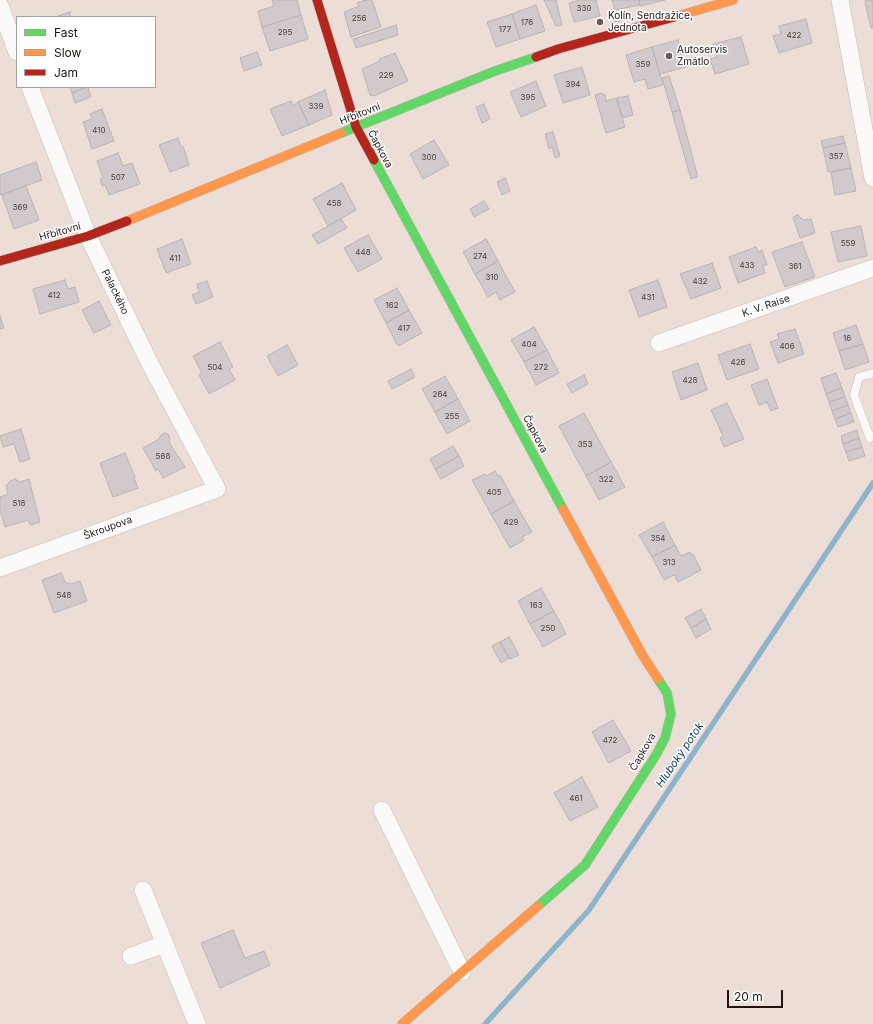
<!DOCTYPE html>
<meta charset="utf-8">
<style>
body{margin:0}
#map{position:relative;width:873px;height:1024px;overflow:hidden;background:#ecddd7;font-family:Inter,sans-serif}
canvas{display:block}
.legend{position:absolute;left:16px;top:16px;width:140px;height:72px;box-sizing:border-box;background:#fff;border:1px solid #a5a1a0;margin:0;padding:5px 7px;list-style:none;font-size:12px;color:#1e1512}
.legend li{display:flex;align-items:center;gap:8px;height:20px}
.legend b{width:20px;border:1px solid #a5a1a0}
.scale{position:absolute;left:727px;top:990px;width:56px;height:18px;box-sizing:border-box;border:2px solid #1e1512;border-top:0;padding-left:5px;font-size:12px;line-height:14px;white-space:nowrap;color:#1e1512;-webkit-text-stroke:3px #fff;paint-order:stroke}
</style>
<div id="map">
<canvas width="873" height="1024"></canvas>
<ul class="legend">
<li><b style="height:5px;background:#63d668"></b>Fast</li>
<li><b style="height:5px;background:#ff974d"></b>Slow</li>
<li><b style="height:5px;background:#b3261e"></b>Jam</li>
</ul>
<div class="scale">20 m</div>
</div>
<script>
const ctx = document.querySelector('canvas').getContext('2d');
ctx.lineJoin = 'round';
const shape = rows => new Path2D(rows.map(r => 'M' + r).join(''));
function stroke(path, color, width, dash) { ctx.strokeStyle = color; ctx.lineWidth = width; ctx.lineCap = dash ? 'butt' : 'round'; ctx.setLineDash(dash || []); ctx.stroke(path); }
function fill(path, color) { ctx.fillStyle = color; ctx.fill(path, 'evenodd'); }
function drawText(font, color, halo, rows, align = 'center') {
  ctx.font = font + ' Inter,sans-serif'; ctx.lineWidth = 3; ctx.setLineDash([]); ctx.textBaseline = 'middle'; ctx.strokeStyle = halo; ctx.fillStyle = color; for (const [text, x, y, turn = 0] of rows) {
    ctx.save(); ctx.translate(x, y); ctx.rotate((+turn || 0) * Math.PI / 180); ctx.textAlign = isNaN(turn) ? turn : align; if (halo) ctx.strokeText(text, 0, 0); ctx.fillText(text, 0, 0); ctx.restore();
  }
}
const stream = shape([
 [485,1024,589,910,873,483]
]);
const building = shape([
 [272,0,297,0,301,15,262,27,258,11,274,6,272,0],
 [366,0,372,0,381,27,351,37,344,12,359,6,357,3,366,0],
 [544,0,556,0,562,25,556,26,544,0],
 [580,0,596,0,600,16,574,22,569,3,580,0],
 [612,0,639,0,640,5,615,10,612,0],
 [639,0,665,0,641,6,639,0],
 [866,0,873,0,873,28,871,28,865,2,866,0],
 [536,5,545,31,520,39,512,14,536,5],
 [70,12,71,17,55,17,70,12],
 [512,14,520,39,496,47,487,22,512,14],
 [301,15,308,39,270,51,262,27,301,15],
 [622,15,624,20,614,22,613,17,622,15],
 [806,19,812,43,779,53,773,36,781,34,779,26,806,19],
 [396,25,398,35,356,48,353,39,396,25],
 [741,37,749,64,715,74,710,59,717,57,713,44,741,37],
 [678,40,686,67,660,74,652,47,678,40],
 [652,47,663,85,648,89,645,79,634,82,626,55,652,47],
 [257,52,262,65,244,71,240,58,257,52],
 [395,53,408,81,374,96,370,95,362,69,380,61,379,59,395,53],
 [582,67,590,95,563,103,554,75,582,67],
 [669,76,680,110,672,112,662,78,669,76],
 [536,81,546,106,521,117,510,92,536,81],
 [70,87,87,87,72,93,70,87],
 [87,87,88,87,91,97,75,103,72,93,87,87],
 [325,90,332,115,309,125,298,102,325,90],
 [601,93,605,95,606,101,616,98,625,127,606,133,595,95,601,93],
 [628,96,633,115,623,118,617,98,628,96],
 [291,101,293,106,298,102,309,125,282,136,270,109,291,101],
 [484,104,490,119,482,123,476,107,484,104],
 [102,109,114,141,92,149,83,122,92,119,90,114,102,109],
 [680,110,697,174,697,177,691,179,672,112,680,110],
 [553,132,560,156,555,158,552,147,549,149,545,134,553,132],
 [843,136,845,143,823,148,821,141,843,136],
 [178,138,181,147,183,146,189,165,170,172,159,145,178,138],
 [434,140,449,165,423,179,410,154,434,140],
 [845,143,851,168,828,172,823,148,845,143],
 [118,153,123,166,132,163,140,184,109,195,105,185,102,186,100,179,103,178,97,161,118,153],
 [36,162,42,180,0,195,0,175,36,162],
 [851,168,856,191,835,195,831,172,851,168],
 [505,178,510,191,502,195,497,182,505,178],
 [342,183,356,210,328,226,313,199,342,183],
 [26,186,39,220,14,229,2,195,26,186],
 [484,201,489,209,474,217,470,209,484,201],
 [798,215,803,220,811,219,815,233,800,238,793,217,798,215],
 [341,219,347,228,318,244,312,235,341,219],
 [861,226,867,256,838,262,831,232,861,226],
 [368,235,382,259,358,272,344,248,368,235],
 [182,239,191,264,166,273,157,249,182,239],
 [486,239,498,261,475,274,463,252,486,239],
 [802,242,815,277,785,287,772,252,802,242],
 [756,247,758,252,762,250,767,265,763,266,765,273,738,283,729,257,756,247],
 [498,261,515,292,500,300,496,292,488,297,475,274,498,261],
 [712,263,721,288,691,299,680,274,712,263],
 [65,280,68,289,75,287,79,302,40,314,33,289,65,280],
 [658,280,667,307,639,317,629,290,658,280],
 [207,281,213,297,196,304,192,295,199,292,197,284,207,281],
 [397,288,409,310,386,323,374,300,397,288],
 [99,301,111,325,94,333,82,310,99,301],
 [409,310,422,333,398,346,386,323,409,310],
 [0,316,4,328,0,329,0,316],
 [856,325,863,344,839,351,833,333,856,325],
 [534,327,547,350,524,362,511,340,534,327],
 [795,329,804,354,778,363,770,342,779,339,777,334,795,329],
 [220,342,233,367,229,369,235,380,209,394,199,375,202,373,193,356,220,342],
 [750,344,759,369,727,380,718,355,750,344],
 [863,344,869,362,845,370,839,351,863,344],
 [287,345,298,365,278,376,267,356,287,345],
 [547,350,559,373,536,385,524,362,547,350],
 [698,363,707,390,681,400,672,372,698,363],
 [411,369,415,377,392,389,388,381,411,369],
 [836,373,842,388,826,394,821,378,836,373],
 [584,375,588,384,572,393,567,384,584,375],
 [445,376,458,399,435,412,422,389,445,376],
 [767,379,778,408,771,411,767,402,759,405,751,385,767,379],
 [842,388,845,397,829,402,826,394,842,388],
 [845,397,848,405,832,411,829,402,845,397],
 [458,399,470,421,447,434,435,412,458,399],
 [727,403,744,439,724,447,720,438,723,436,711,410,727,403],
 [848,405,851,413,835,419,832,411,848,405],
 [584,413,611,462,586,476,559,426,584,413],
 [851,413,854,422,838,427,835,419,851,413],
 [21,429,30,459,20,462,14,444,3,447,0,436,21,429],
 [857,430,859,438,843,444,841,436,857,430],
 [164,433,168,434,170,438,169,442,178,457,179,457,185,467,163,478,158,469,156,471,143,448,159,439,161,435,164,433],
 [859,438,862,447,846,452,843,444,859,438],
 [453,446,459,456,435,469,430,459,453,446],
 [862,447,865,456,849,461,846,452,862,447],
 [125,453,135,477,134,478,138,488,113,497,100,463,125,453],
 [459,456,464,466,441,479,435,469,459,456],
 [611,462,625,487,599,500,586,476,611,462],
 [495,471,498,476,500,475,514,501,491,514,472,480,485,474,486,476,495,471],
 [15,479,20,482,29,479,40,522,30,525,28,520,5,527,0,510,0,497,8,494,6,486,10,481,15,479],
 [514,501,532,532,522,537,524,540,510,548,491,514,514,501],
 [663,522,675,545,652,557,639,535,663,522],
 [675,545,681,556,690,552,691,555,693,554,701,570,678,582,674,575,664,580,652,557,675,545],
 [61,573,65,582,71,584,80,581,87,601,54,613,42,580,61,573],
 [541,588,554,611,530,624,518,601,541,588],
 [701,609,706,619,691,628,685,618,701,609],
 [554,611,566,634,543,647,530,624,554,611],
 [706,619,711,629,696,638,691,628,706,619],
 [509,637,519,655,510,659,500,642,509,637],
 [500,642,509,658,501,663,492,646,500,642],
 [613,720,631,751,609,763,592,732,613,720],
 [582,777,598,807,570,821,554,793,582,777],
 [233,930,245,958,264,951,270,965,220,988,201,943,233,930]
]);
const lane = shape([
 [873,373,859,377,854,395,870,438,873,436]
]);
const street = shape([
 [840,0,873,178],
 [0,6,17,52],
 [659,343,873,268],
 [0,568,217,489,150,364,88,236,30,87],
 [382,810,462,972],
 [143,890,197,1024],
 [131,956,165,944]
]);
const fast = shape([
 [341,133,495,71,536,57],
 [374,160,563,509],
 [538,906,585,865,656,755,665,738,671,714,667,693,658,679]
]);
const slow = shape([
 [674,17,733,0],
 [127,221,341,133],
 [563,509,643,656,658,679],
 [402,1024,538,906]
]);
const jam = shape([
 [317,0,356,127,374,160],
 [536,57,558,49,674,17],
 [0,261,88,236,127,221]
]);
const markers = [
 [600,22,4,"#665b57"],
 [669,56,4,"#665b57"]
];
const numberNames = [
 ["330",584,9],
 ["256",359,19],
 ["176",527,23],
 ["177",505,30],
 ["295",285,33],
 ["422",794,36],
 ["359",643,65],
 ["229",386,76],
 ["394",573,85],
 ["395",528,98],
 ["339",316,107],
 ["410",99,131],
 ["357",836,157],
 ["300",429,158],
 ["507",118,178],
 ["458",334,204],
 ["369",20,208],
 ["559",848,244],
 ["448",363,253],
 ["274",480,257],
 ["411",175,259],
 ["433",747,266],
 ["361",795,267],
 ["310",492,278],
 ["432",700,282],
 ["412",54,296],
 ["431",648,298],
 ["162",392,306],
 ["417",404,329],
 ["16",847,339],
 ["404",529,345],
 ["406",787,347],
 ["426",738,363],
 ["504",215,368],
 ["272",541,368],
 ["428",690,381],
 ["264",440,395],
 ["255",452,417],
 ["353",585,445],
 ["568",163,457],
 ["322",606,480],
 ["405",494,493],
 ["518",19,504],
 ["429",511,523],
 ["354",658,539],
 ["313",669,563],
 ["548",64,596],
 ["163",536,606],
 ["250",548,629],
 ["472",610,741],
 ["461",576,799]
];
const poiNames = [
 ["Kolín, Sendražice,",608,16],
 ["Jednota",608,28],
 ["Autoservis",677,50],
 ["Zmátlo",677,62]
];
const streetNames = [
 ["Hřbitovní",360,114,-22],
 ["Čapkova",380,149,62],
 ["Hřbitovní",60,232,-16],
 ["Palackého",115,292,64],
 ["K. V. Raise",766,306,-19],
 ["Čapkova",535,434,62],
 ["Škroupova",108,528,-20],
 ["Čapkova",643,752,-60]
];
const waterNames = [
 ["Hluboký potok",680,755,-56]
];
stroke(stream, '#8eb4ca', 5.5);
fill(building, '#d1c9cb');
stroke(building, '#bbb3b5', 1);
stroke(lane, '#c5bab5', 9);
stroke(street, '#c5bab5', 18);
stroke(fast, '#c5bab5', 10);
stroke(slow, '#c5bab5', 10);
stroke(jam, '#c5bab5', 10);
stroke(lane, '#fcfaf9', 8);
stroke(street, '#fcfaf9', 17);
stroke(fast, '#63d668', 9);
stroke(slow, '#ff974d', 9);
stroke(jam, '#b3261e', 9);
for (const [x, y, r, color] of markers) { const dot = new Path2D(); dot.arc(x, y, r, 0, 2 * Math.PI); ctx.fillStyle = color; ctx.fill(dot); stroke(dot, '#fff', 1.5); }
drawText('8px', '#4b4240', null, numberNames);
drawText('10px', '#1e1512', '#fff', poiNames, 'left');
drawText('10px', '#1e1512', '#fff', streetNames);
drawText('italic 11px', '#0a3d56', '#fff', waterNames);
</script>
